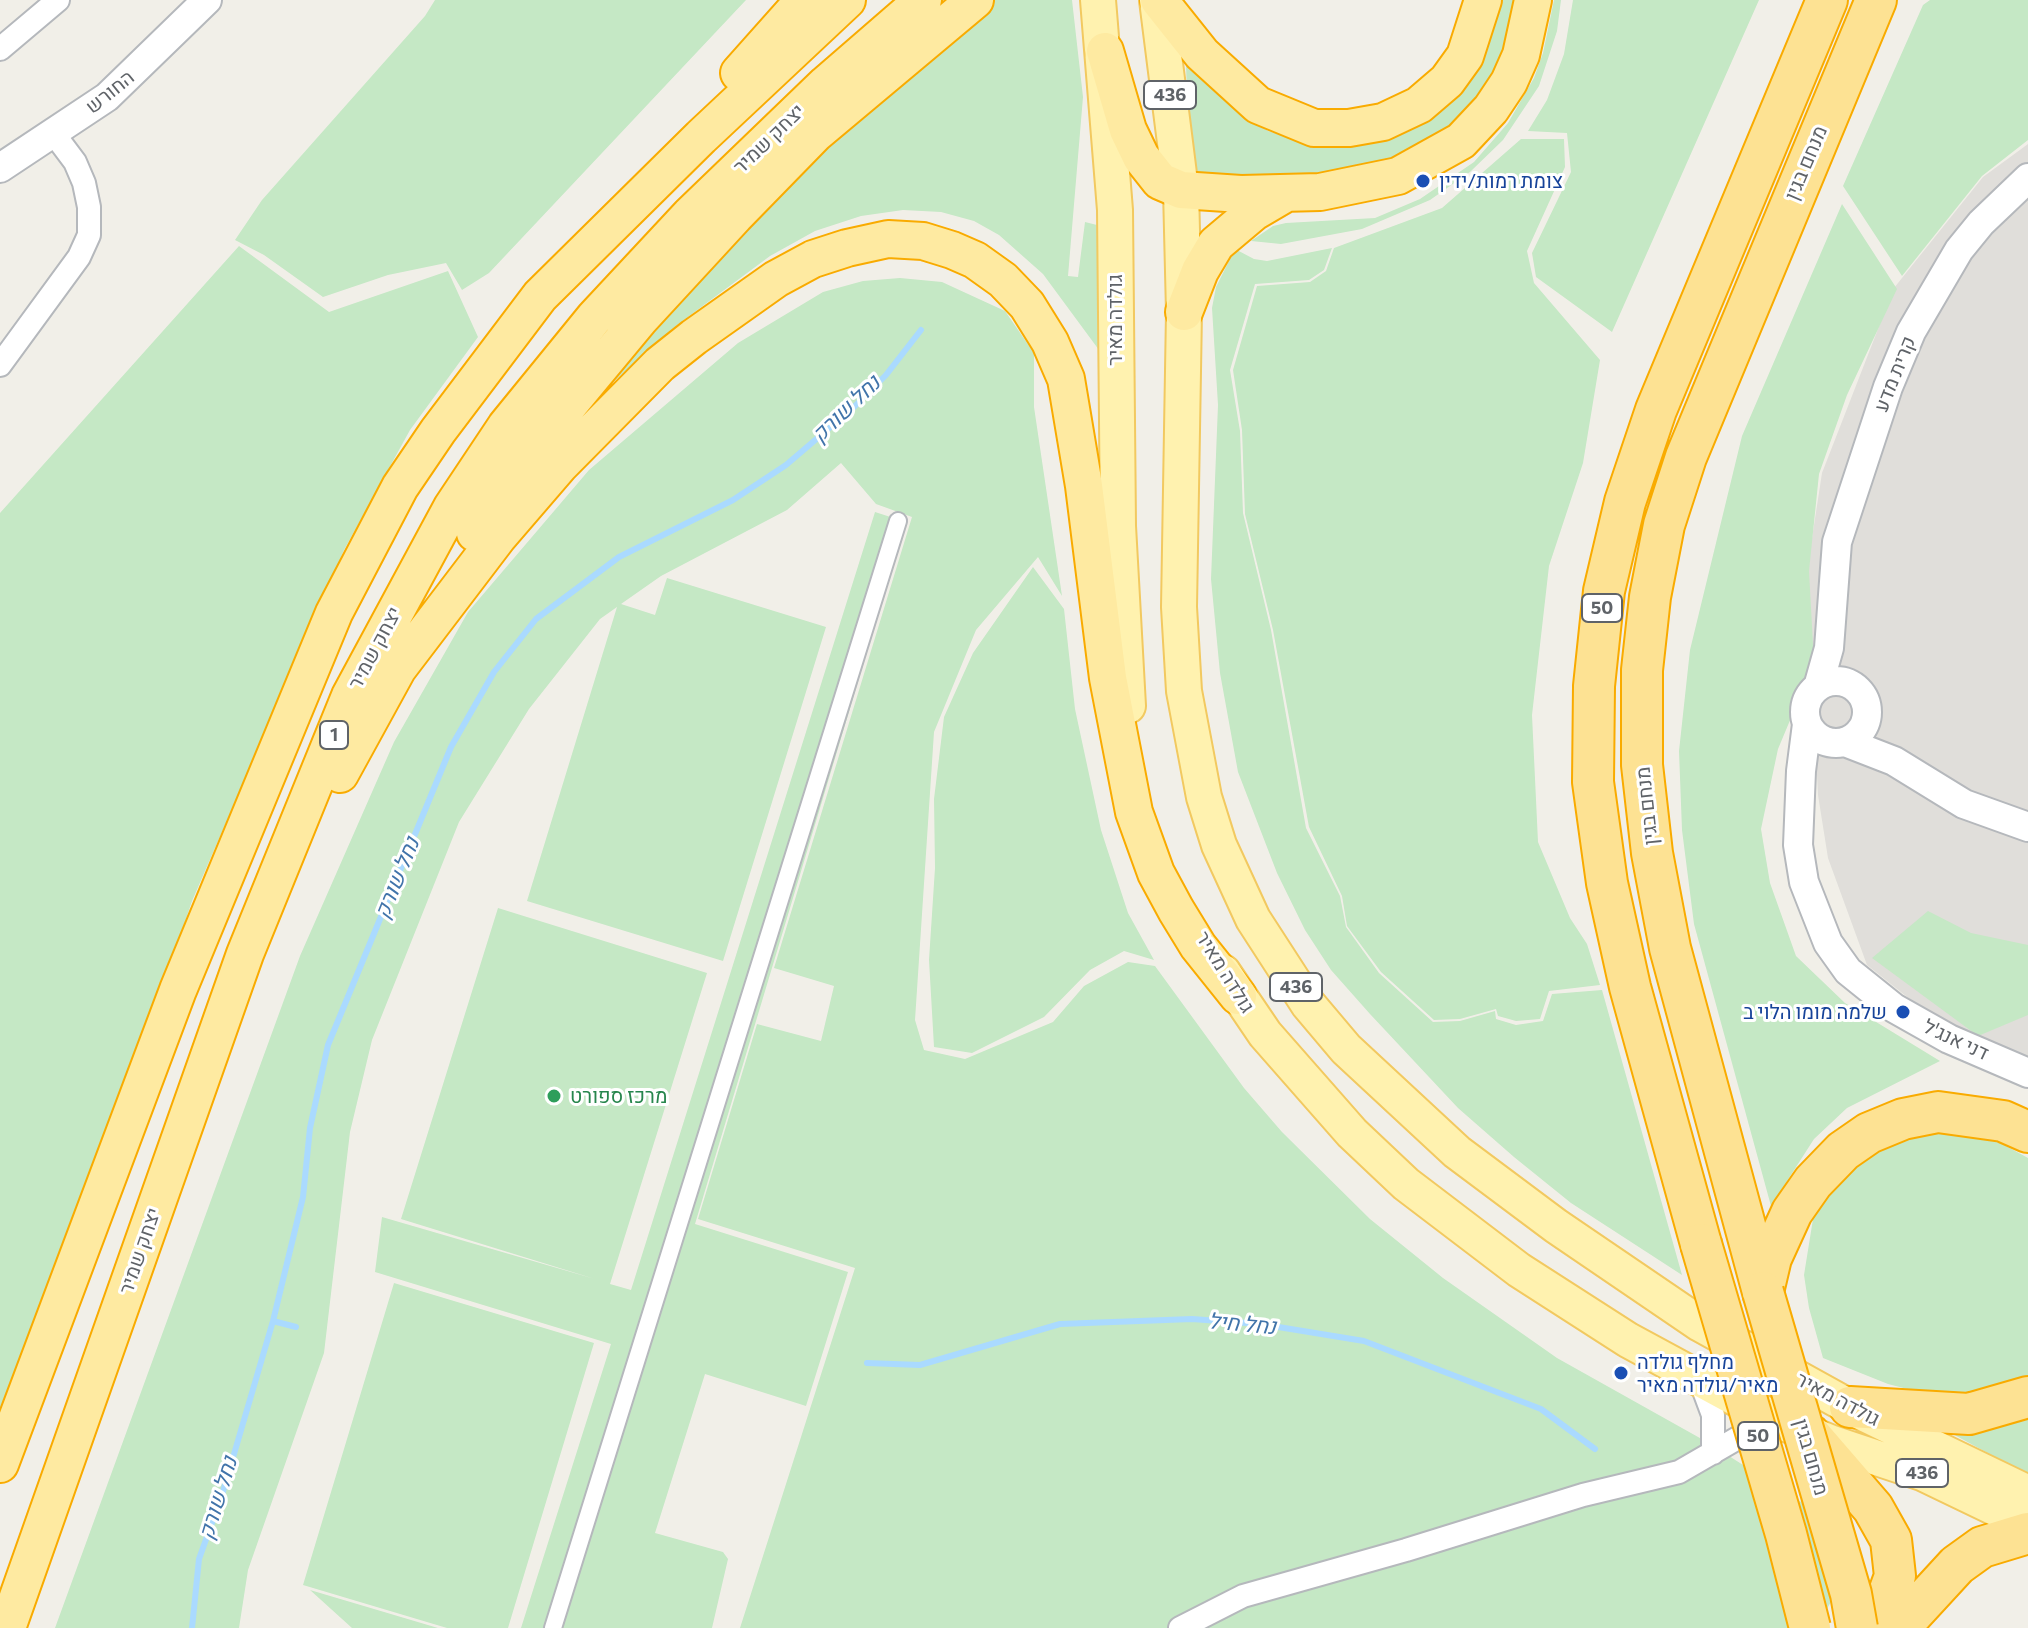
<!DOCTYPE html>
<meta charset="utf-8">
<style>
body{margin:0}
canvas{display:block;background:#f1efe8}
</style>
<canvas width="2028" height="1628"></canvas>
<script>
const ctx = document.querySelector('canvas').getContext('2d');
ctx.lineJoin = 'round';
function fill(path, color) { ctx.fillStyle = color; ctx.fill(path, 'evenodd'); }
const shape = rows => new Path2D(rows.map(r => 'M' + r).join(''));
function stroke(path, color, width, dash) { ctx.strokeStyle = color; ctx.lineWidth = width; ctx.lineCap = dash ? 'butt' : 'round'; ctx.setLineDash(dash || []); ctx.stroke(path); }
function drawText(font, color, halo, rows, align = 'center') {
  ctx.font = font + ' Commissioner,Heebo,sans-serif'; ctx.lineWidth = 6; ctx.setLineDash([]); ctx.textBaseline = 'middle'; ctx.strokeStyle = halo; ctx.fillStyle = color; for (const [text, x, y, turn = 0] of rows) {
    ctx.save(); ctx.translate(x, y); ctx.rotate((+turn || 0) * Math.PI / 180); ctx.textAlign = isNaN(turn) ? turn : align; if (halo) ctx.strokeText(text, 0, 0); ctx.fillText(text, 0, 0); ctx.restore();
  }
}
const industrial = shape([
 [2028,144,2028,1081,1911,1000,1867,965,1828,858,1818,795,1807,571,1822,473,1894,288,1983,177]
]);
const green = shape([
 [435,0,746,0,489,273,462,290,446,263,388,275,323,297,264,255,235,240,262,200,425,16],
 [995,0,1072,0,1083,97,1068,276,1078,277,1085,222,1101,226,1099,350,1043,274,999,235,974,221,941,212,903,210,861,216,815,231,770,256,677,325,591,402,663,301,819,145],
 [1497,0,1521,0,1495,75,1463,121,1370,173,1190,179,1186,65,1221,97,1268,131,1308,143,1477,65,1494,26],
 [1554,0,1561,0,1557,31,1539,86,1503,140,1470,172,1430,200,1362,229,1281,244,1251,241,1273,226,1286,223,1375,218,1420,199,1474,162,1508,123,1534,78,1543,53],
 [1573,0,1759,0,1612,332,1536,277,1532,253,1571,172,1567,133,1528,131,1547,100,1564,54],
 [1930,0,2028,0,2028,140,1982,176,1902,276,1843,186,1923,5],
 [1521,139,1564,139,1565,167,1527,251,1534,283,1600,360,1583,463,1549,566,1532,715,1538,842,1570,918,1587,944,1600,985,1549,991,1540,1019,1516,1021,1498,1016,1496,1009,1460,1019,1434,1020,1381,972,1347,926,1342,896,1309,827,1273,630,1245,514,1242,430,1233,370,1257,286,1310,282,1326,271,1334,248,1442,208],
 [1842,204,1897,289,1847,395,1819,474,1809,571,1814,663,1778,749,1761,829,1770,883,1796,956,1845,1003,1940,1061,1847,1108,1814,1139,1771,1206,1694,924,1682,830,1679,751,1690,650,1742,436],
 [239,246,329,312,448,271,478,337,410,430,344,550,192,901,147,1035,0,1408,0,513],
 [1332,248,1324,270,1309,280,1255,284,1230,370,1240,431,1243,513,1271,630,1306,828,1340,896,1346,927,1379,973,1433,1022,1460,1021,1495,1011,1496,1019,1516,1025,1543,1021,1552,994,1602,990,1682,1275,1571,1203,1514,1157,1458,1108,1370,1014,1331,970,1305,930,1277,873,1238,772,1220,673,1211,579,1218,405,1212,308,1216,287,1235,249,1254,259,1267,261],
 [900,278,942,282,1005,311,1034,353,1034,407,1062,596,1038,557,976,630,934,732,915,1020,924,1050,965,1059,1053,1022,1084,986,1128,962,1155,966,1244,1088,1282,1132,1370,1219,1443,1278,1557,1358,1707,1442,1809,1507,1832,1600,1816,1628,740,1628,855,1268,698,1219,757,1024,821,1041,834,986,774,968,912,517,876,504,841,463,787,510,661,576,621,604,655,615,667,578,826,627,723,961,527,901,617,607,600,619,529,709,459,822,372,1040,350,1132,324,1353,248,1570,239,1628,55,1628,300,956,394,742,468,612,589,470,738,343,823,292,863,281],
 [875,512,906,522,695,1224,848,1272,806,1406,705,1374,655,1533,723,1552,728,1559,712,1628,521,1628,611,1344,375,1272,382,1217,595,1279,401,1219,498,908,707,973,610,1284,631,1290],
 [1033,567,1064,609,1075,709,1101,830,1128,913,1154,960,1124,951,1090,970,1044,1017,972,1053,934,1047,929,960,935,868,934,799,944,717,973,653],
 [1928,911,1971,933,2028,945,2028,1015,1978,1036,1872,958],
 [1918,1129,1984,1134,2028,1158,2028,1380,1967,1397,1927,1394,1888,1384,1823,1358,1809,1308,1804,1275,1813,1219,1827,1191,1854,1160],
 [394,1283,594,1343,508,1628,447,1628,303,1585],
 [2028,1415,2028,1475,1940,1427],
 [310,1590,438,1628,352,1628]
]);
const stream = shape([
 [273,1321,296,1327],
 [867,1363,920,1365,1060,1324,1192,1319,1260,1324,1364,1341,1541,1409,1595,1449],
 [192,1628,199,1559,222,1495,273,1321,303,1197,310,1128,328,1045,451,747,494,672,536,619,619,557,733,500,786,465,855,406,886,375,921,330]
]);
const pedestrian = shape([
 [553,1628,898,521]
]);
const minor = shape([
 [0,49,58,0],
 [0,365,79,257,89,235,89,207,84,183,75,162,54,134],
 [1700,1380,1713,1415,1713,1453],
 [1180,1628,1243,1596,1406,1550,1583,1495,1679,1472,1762,1424]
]);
const tertiary = shape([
 [0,168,107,97,207,0],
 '1805 712a31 31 0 1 1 62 0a31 31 0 1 1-62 0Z',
 [1818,687,1829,648,1837,542,1888,387,1911,332,1959,250,1981,223,2028,178],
 [1807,724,1801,771,1798,845,1804,882,1828,943,1848,971,1894,1008,1949,1039,2028,1073],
 [1845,742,1894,761,1964,804,2028,827]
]);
const primary = shape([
 [1098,0,1115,210,1118,526,1128,706],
 [1157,0,1181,190,1184,312,1179,607,1184,691,1204,797,1219,845,1253,919,1308,1004,1346,1049,1457,1152,1556,1226,1700,1324,1850,1407,2028,1493],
 [1223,972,1265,1034,1352,1133,1406,1184,1519,1270,1628,1340,1774,1419,1832,1443,1922,1473,2028,1524]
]);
const trunk = shape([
 [1159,0,1202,54,1258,105,1314,128,1349,128,1383,122,1419,105,1447,81,1465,56,1483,0],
 [1105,51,1128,130,1141,157,1160,181,1181,190,1241,194,1320,192,1398,176,1461,141,1491,109,1509,82,1521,55,1533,0],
 [739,73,804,0],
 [1184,312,1200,271,1216,244,1254,212,1283,195],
 [475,533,521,464,572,401,640,319,735,216,815,134,975,0],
 [396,671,498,537,560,465,660,364,694,337,776,279,813,259,847,248,888,239,923,241,952,250,975,260,1003,280,1027,305,1050,342,1066,379,1084,486,1108,678,1134,812,1156,873,1176,910,1198,946,1238,996],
 [340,774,408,650],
 [0,1464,178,990,334,613,400,487,438,431,540,296,701,137,847,0],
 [7,1628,245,954,350,696,452,507,506,426,594,318,690,215,826,84,923,0]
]);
const motorway = shape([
 [1701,1244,1630,987,1607,883,1593,782,1594,686,1604,591,1625,502,1656,410,1827,0],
 [1763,1292,1670,948,1652,853,1642,765,1642,670,1650,597,1664,525,1686,457,1876,0],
 [1763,1292,1771,1258,1792,1212,1813,1182,1843,1151,1869,1133,1903,1119,1938,1112,2003,1121,2028,1132],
 [1850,1407,1969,1414,2028,1397],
 [1810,1435,1873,1508,1891,1540,1895,1576,1876,1628],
 [1899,1628,1957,1565,1982,1547,2028,1533]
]);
const motorwayBridge = shape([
 [1701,1244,1786,1534,1810,1628],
 [1763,1292,1851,1594,1857,1628]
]);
const markers = [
 [1423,181,8,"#1a4fb4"],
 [1903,1012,8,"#1a4fb4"],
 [554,1096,8,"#2e9e5b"],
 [1621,1373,8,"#1a4fb4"]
];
const shields = [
 [1170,95,52],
 [1602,608,40],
 [334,735,28],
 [1296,987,52],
 [1758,1436,40],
 [1922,1473,52]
];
const shieldNames = [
 ["436",1170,95],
 ["50",1602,608],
 ["1",334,735],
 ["436",1296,987],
 ["50",1758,1436],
 ["436",1922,1473]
];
const streetNames = [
 ["החורש",110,92,-39],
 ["יצחק שמיר",769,139,-44],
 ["מנחם בגין",1806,163,-67],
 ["גולדה מאיר",1115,320,-90],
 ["קרית מדע",1895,374,-68],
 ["יצחק שמיר",375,648,-62],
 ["מנחם בגין",1647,806,-96],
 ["גולדה מאיר",1225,972,58],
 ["דני אנג'ל",1956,1040,25],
 ["יצחק שמיר",140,1251,-71],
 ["גולדה מאיר",1838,1399,28],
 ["מנחם בגין",1811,1457,74]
];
const transitNames = [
 ["צומת רמות/ידין",1439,181],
 ["שלמה מומו הלוי ב",1887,1012,"right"],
 ["מחלף גולדה",1637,1362],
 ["מאיר/גולדה מאיר",1637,1385]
];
const leisureNames = [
 ["מרכז ספורט",570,1096]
];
const waterNames = [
 ["נחל שורק",846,409,-44],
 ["נחל שורק",397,878,-68],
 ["נחל חיל",1242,1324,5],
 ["נחל שורק",218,1498,-73]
];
fill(industrial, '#e0deda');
fill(green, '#c5e8c5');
stroke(stream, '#aadaff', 6);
stroke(pedestrian, '#b5b8bc', 20);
stroke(minor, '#b5b8bc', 26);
stroke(tertiary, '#b5b8bc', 32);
stroke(primary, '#f2c960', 38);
stroke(trunk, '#f9ab00', 40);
stroke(motorway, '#f9ab00', 44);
stroke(pedestrian, '#fff', 16);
stroke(minor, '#fff', 22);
stroke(tertiary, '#fff', 28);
stroke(primary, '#fff2af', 34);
stroke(trunk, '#feeaa1', 36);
stroke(motorway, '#fde293', 40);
stroke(motorwayBridge, '#f9ab00', 44, []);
stroke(motorwayBridge, '#fde293', 40);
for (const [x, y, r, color] of markers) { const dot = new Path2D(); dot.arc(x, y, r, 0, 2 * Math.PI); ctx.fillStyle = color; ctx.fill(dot); stroke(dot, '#fff', 3); }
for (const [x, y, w] of shields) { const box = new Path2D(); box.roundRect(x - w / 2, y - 14, w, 28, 6); ctx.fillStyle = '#fff'; ctx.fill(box); stroke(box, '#5f6368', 2); }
drawText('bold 18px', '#5f6368', null, shieldNames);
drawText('20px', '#5f6368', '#fff', streetNames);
drawText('20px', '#164399', '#fff', transitNames, 'left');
drawText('20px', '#27864d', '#fff', leisureNames, 'left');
drawText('italic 22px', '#4174aa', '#fff', waterNames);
</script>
